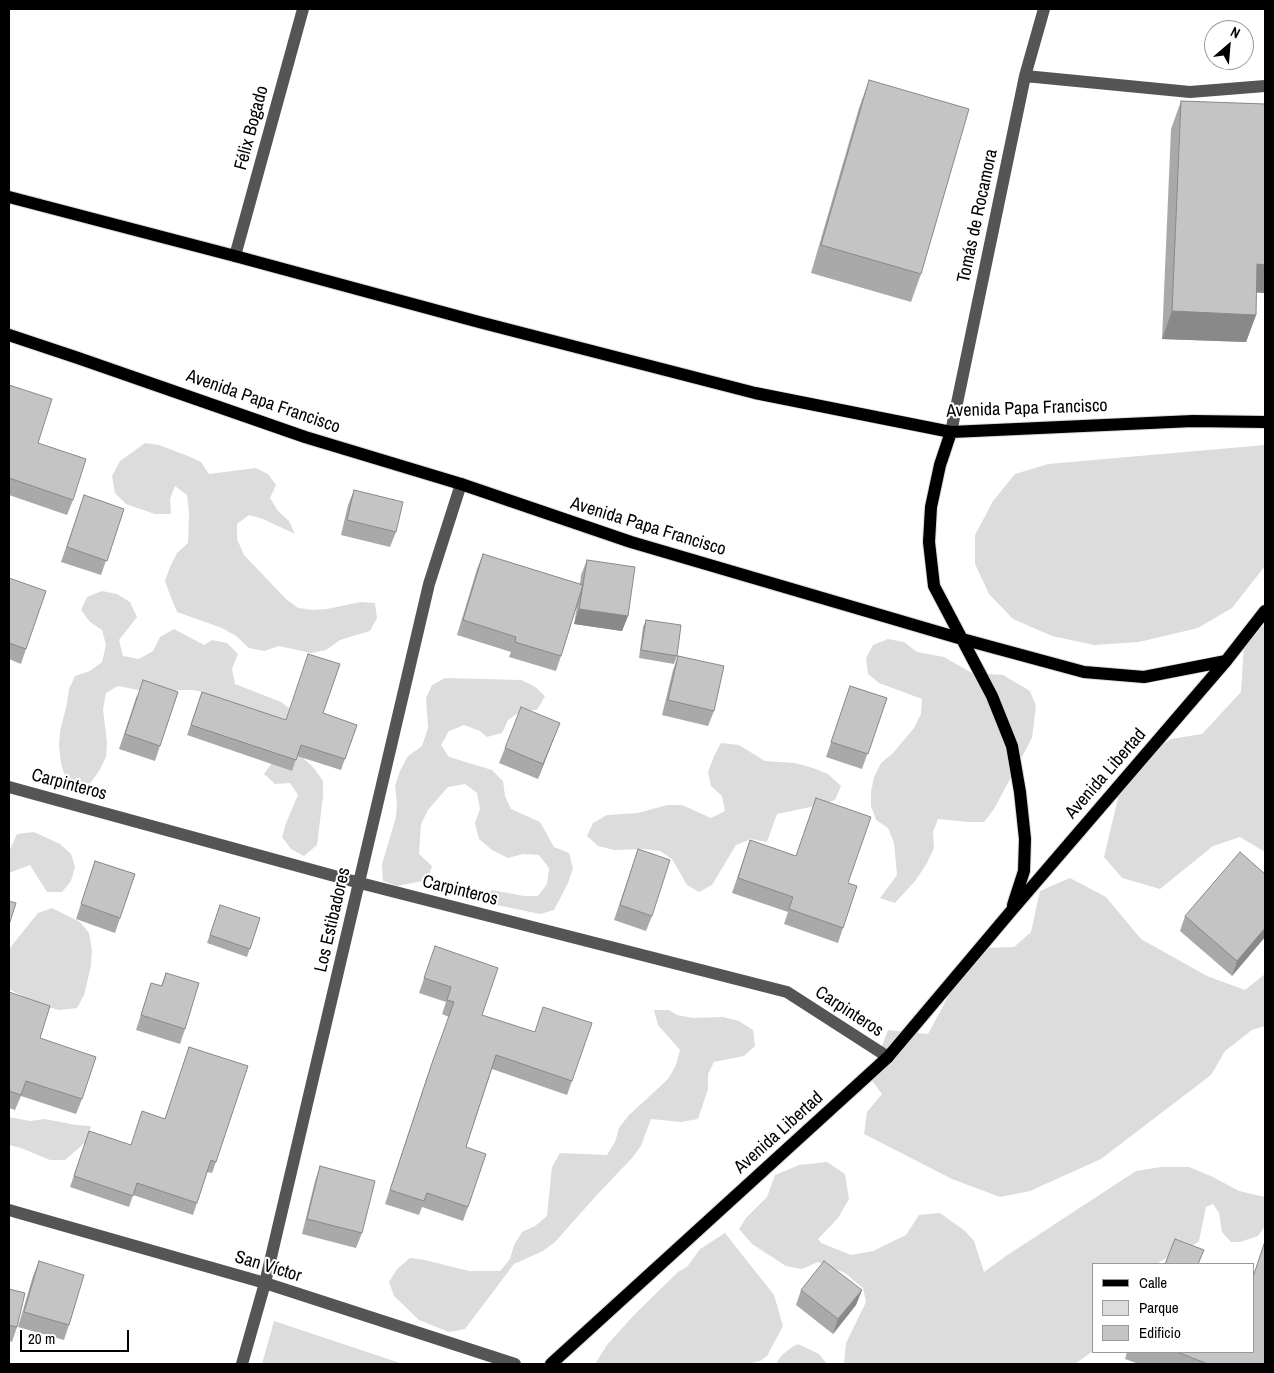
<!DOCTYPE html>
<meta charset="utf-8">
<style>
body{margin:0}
#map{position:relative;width:1274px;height:1373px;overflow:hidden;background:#fff;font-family:"Archivo Narrow",sans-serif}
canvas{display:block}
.frame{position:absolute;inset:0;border:10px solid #000;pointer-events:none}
.legend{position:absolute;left:1092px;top:1263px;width:162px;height:90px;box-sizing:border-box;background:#fff;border:1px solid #999;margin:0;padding:6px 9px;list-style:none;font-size:15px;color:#000}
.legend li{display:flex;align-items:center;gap:10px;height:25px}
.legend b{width:25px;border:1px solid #999}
.north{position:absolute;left:1204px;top:20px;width:50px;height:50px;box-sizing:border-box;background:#fff;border:1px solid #999;border-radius:50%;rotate:27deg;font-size:14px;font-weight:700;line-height:20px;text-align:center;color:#000}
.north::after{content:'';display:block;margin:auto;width:18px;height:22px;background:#000;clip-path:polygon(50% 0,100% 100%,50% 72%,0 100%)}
.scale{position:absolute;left:20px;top:1330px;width:109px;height:22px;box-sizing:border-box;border:2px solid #000;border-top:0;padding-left:6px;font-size:15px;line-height:18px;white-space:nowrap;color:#000;-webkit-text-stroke:4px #fff;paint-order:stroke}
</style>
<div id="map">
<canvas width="1274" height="1373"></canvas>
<div class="frame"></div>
<ul class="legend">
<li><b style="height:6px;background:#000"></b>Calle</li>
<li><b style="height:14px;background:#dcdcdc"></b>Parque</li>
<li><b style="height:14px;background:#c4c4c4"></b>Edificio</li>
</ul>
<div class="north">N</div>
<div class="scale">20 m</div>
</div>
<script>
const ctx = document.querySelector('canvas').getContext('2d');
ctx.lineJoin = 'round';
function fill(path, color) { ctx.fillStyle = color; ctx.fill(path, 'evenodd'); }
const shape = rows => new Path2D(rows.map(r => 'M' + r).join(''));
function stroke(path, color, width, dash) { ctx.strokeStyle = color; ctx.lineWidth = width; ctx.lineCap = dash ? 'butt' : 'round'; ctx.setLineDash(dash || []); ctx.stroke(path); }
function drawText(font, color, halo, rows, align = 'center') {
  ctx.font = font + ' "Archivo Narrow",sans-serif'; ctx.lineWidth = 4; ctx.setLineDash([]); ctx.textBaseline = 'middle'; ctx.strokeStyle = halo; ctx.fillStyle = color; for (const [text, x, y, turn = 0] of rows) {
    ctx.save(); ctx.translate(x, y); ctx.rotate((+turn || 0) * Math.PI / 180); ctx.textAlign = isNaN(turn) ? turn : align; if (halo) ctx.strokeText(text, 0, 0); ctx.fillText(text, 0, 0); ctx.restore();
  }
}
const green = shape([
 [145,443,159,445,188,456,201,462,209,474,256,468,268,474,276,485,270,498,278,511,289,521,295,534,263,519,249,515,237,524,237,539,244,555,286,599,298,608,313,610,327,609,361,602,375,603,377,618,370,631,340,640,326,650,311,653,279,646,264,651,249,648,236,636,222,628,177,612,170,595,165,581,170,567,177,553,188,543,189,513,187,495,175,486,170,499,171,514,155,514,126,504,115,493,112,476,120,461],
 [1265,445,1265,566,1232,608,1198,628,1139,642,1094,645,1052,636,1013,619,989,594,975,564,975,535,993,501,1015,474,1048,464],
 [102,591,117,594,130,602,137,617,119,640,123,656,139,659,153,651,160,637,174,629,204,645,212,640,227,643,238,654,232,669,235,684,281,702,294,712,302,757,314,768,323,781,323,796,317,845,304,856,291,849,282,837,286,823,298,795,290,783,275,784,264,774,272,763,218,703,207,693,193,690,178,690,164,695,118,686,106,693,103,709,107,742,106,757,99,771,89,785,75,790,66,780,61,763,59,747,60,732,67,703,69,689,75,676,90,671,102,662,106,645,102,630,90,622,81,610,87,597],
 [1265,625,1265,852,1240,837,1213,846,1160,889,1122,878,1104,857,1119,794,1140,758,1171,739,1202,734,1241,692,1244,643,1257,630],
 [888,639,904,642,917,652,944,657,972,673,1003,675,1030,691,1036,706,1032,738,994,809,984,822,969,822,938,819,933,832,934,848,927,863,916,880,895,903,880,898,897,875,894,843,888,828,876,820,871,806,871,792,874,777,881,763,893,753,914,728,921,714,922,699,879,683,868,674,866,658,873,645],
 [445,678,521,680,534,686,545,696,537,710,521,711,508,720,502,733,487,737,480,731,464,725,449,731,441,745,449,757,492,770,503,781,505,796,511,809,540,822,554,847,569,853,573,868,568,883,554,910,540,914,478,901,492,890,524,896,538,896,547,884,549,868,539,855,523,854,508,858,492,850,479,839,475,823,480,809,477,793,465,784,448,787,428,810,421,824,419,854,432,866,428,880,397,886,383,881,382,864,396,817,397,802,395,786,400,771,408,756,422,746,428,728,426,698,432,685],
 [721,743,739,745,765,761,795,763,813,768,828,774,841,786,835,800,820,805,777,814,767,842,751,839,736,845,712,885,699,892,687,885,672,859,660,851,644,849,614,850,598,846,587,836,593,823,607,815,638,813,667,805,682,805,711,818,725,811,722,796,711,786,708,772,714,756],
 [34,832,60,844,71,854,75,867,71,881,62,892,47,892,30,865,9,873,9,852,17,834],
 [1070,878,1106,897,1141,939,1207,976,1245,990,1265,974,1265,1026,1252,1030,1225,1051,1211,1075,1101,1159,1030,1191,1000,1197,952,1179,864,1134,867,1112,882,1094,870,1078,888,1030,928,1034,950,993,956,965,983,948,1014,947,1031,932,1040,891],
 [52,908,80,922,89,933,92,950,91,966,84,995,77,1008,59,1010,40,1005,9,989,9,949,38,913],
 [654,1010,669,1010,677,1015,693,1018,723,1017,739,1021,753,1030,755,1046,744,1056,714,1062,708,1074,708,1089,698,1119,681,1122,651,1119,641,1146,632,1158,596,1196,555,1242,543,1251,514,1264,465,1329,449,1332,419,1320,394,1296,389,1282,397,1269,410,1258,425,1260,469,1271,500,1271,510,1259,514,1245,522,1232,535,1226,547,1216,552,1167,560,1153,607,1155,615,1142,619,1128,628,1116,668,1079,676,1065,680,1050,658,1025],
 [9,1117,30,1121,45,1119,76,1125,91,1126,87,1141,65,1160,50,1160,21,1148,9,1145],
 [827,1162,845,1174,849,1199,838,1218,818,1239,821,1243,851,1255,873,1251,906,1235,919,1215,940,1213,965,1231,974,1241,984,1272,1006,1256,1136,1171,1161,1167,1189,1167,1213,1177,1239,1191,1265,1197,1265,1226,1258,1236,1240,1242,1231,1242,1222,1232,1219,1213,1213,1204,1206,1207,1199,1241,1182,1253,1170,1256,1156,1264,1093,1264,1093,1351,1075,1364,844,1364,846,1343,866,1302,863,1288,845,1273,818,1262,802,1269,786,1266,752,1244,739,1229,746,1218,767,1197,775,1175,799,1165],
 [725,1233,774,1295,783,1326,767,1356,760,1361,747,1364,595,1364,607,1345,634,1315,678,1272,687,1267,700,1249],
 [274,1321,403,1364,262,1364],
 [798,1344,819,1354,827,1364,778,1364,777,1362,782,1355,792,1347]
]);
const minor = shape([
 [1025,76,1190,92,1265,86],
 [235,256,303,9],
 [951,432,1025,76,1044,9],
 [9,787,360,883,787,992,888,1057],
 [9,1210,265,1283,515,1364],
 [242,1364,265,1283,429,584,461,484]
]);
const major = shape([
 [9,197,235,256,479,322,755,393,951,432,1193,421,1265,422],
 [9,335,78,358,305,437,461,484,631,542,962,639,1084,672,1144,677,1226,661],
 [951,432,940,465,931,507,929,542,934,586,992,696,1012,746,1020,792,1025,839,1024,871,1013,905],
 [551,1364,888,1057,1012,910,1226,661,1265,611]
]);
const wall = shape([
 [869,80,921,274,911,302,811,273,859,108],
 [1181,101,1265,104,1265,293,1256,292,1256,315,1246,342,1162,339,1171,129],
 [9,385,38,443,73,500,67,515,9,495],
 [354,490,396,532,390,547,341,535,348,505],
 [84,495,124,509,101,575,61,562],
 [483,554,580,584,581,575,587,560,628,616,622,631,574,624,577,606,561,656,556,671,509,657,511,652,457,635,477,569],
 [9,578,26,649,21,664,9,659],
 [646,620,677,656,674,664,639,658,643,627],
 [678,656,714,711,708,726,662,715,673,670],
 [850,686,887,698,862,769,826,757],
 [202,692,285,720,323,713,357,725,341,770,297,756,292,771,187,735],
 [137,695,160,746,155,761,119,749],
 [554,738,538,779,499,763,505,748],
 [816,798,848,883,843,928,838,943,784,924,788,912,732,893,750,840,796,856],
 [638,849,652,916,646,931,614,920],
 [95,861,135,874,115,933,76,919],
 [220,905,260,918,247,957,207,943],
 [1185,916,1265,937,1232,976,1180,931],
 [435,946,482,1015,572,1081,567,1095,492,1069,466,1147,468,1207,463,1221,422,1207,419,1215,385,1204,427,1077,449,1017,442,1014,446,1002,419,993],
 [166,973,185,1029,180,1044,136,1030,151,983,161,986],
 [9,992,82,1099,76,1114,21,1096,15,1110,9,1108],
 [189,1047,216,1162,212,1173,207,1172,193,1215,133,1195,129,1207,70,1187,89,1131,131,1145,165,1119],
 [320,1166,362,1233,356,1248,302,1234,315,1181],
 [39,1261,69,1325,64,1340,18,1327,33,1276],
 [9,1289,17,1327,12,1342,9,1341],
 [801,1290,862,1290,856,1305,833,1334,796,1305],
 [1127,1352,1253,1352,1265,1364,1139,1364,1125,1359]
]);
const shadedWall = shape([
 [1257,264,1265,265,1265,293,1247,292],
 [1172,311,1256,315,1246,342,1162,339],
 [579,609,628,616,622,631,574,624],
 [560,723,554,738,538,779,543,764],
 [1265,928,1265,937,1232,976,1237,961],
 [862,1290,856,1305,833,1334,838,1319]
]);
const building = shape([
 [869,80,969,109,921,274,821,245,869,80],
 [1181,101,1265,104,1265,265,1257,264,1256,315,1172,311,1181,101],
 [9,385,52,399,38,443,86,459,73,500,9,478,9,385],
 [354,490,403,502,396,532,347,520,354,490],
 [84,495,124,509,107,561,67,547,84,495],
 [483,554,583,585,561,656,515,642,516,637,463,620,483,554],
 [587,560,635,567,628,616,579,609,587,560],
 [9,578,46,591,26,649,9,643,9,578],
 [646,620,681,625,677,656,641,650,646,620],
 [308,654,340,664,323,713,357,725,345,759,301,745,296,760,191,725,202,692,286,720,308,654],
 [678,656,724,666,714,711,668,700,678,656],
 [143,680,178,692,160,746,125,734,143,680],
 [850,686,887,698,868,754,831,742,850,686],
 [521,707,560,723,543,764,505,748,521,707],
 [816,798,871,817,848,883,857,886,843,928,789,909,793,897,738,878,750,840,796,856,816,798],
 [638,849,670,860,652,916,620,905,638,849],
 [1240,852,1265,874,1265,928,1237,961,1185,916,1240,852],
 [95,861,135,874,120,918,81,904,95,861],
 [9,901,16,903,9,925,9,901],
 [220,905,260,918,250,949,210,935,220,905],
 [435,946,498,968,482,1015,535,1032,543,1007,592,1023,572,1081,496,1055,466,1147,486,1154,468,1207,427,1193,424,1201,390,1190,432,1063,454,1002,447,1000,451,987,424,978,435,946],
 [166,973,199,983,185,1029,141,1015,151,983,162,986,166,973],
 [9,992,50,1006,40,1038,96,1057,82,1099,26,1081,21,1095,9,1091,9,992],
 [189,1047,248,1066,216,1162,211,1160,197,1203,137,1183,133,1196,74,1176,89,1131,131,1145,142,1111,165,1119,189,1047],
 [320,1166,375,1181,362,1233,307,1219,320,1166],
 [1175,1239,1204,1250,1198,1264,1165,1264,1175,1239],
 [1265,1241,1265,1364,1208,1364,1177,1352,1253,1352,1253,1277,1265,1241],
 [39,1261,84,1275,69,1325,24,1312,39,1261],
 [824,1261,862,1290,838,1319,801,1290,824,1261],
 [9,1289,25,1293,17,1327,9,1325,9,1289]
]);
const streetNames = [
 ["Félix Bogado",252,128,-75],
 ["Tomás de Rocamora",978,216,-78],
 ["Avenida Papa Francisco",263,402,19],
 ["Avenida Papa Francisco",1027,409,-2],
 ["Avenida Papa Francisco",648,527,17],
 ["Avenida Libertad",1106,774,-49],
 ["Carpinteros",69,785,15],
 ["Carpinteros",460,891,14],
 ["Los Estibadores",333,920,-77],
 ["Carpinteros",849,1012,33],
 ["Avenida Libertad",779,1133,-42],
 ["San Víctor",268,1267,17]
];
fill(green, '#dcdcdc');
stroke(major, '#dbdbdb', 14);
stroke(minor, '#555', 12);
stroke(major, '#000', 12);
fill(wall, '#a9a9a9');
fill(shadedWall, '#898989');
fill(building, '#c4c4c4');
stroke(building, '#898989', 1);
drawText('18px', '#000', '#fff', streetNames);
</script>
